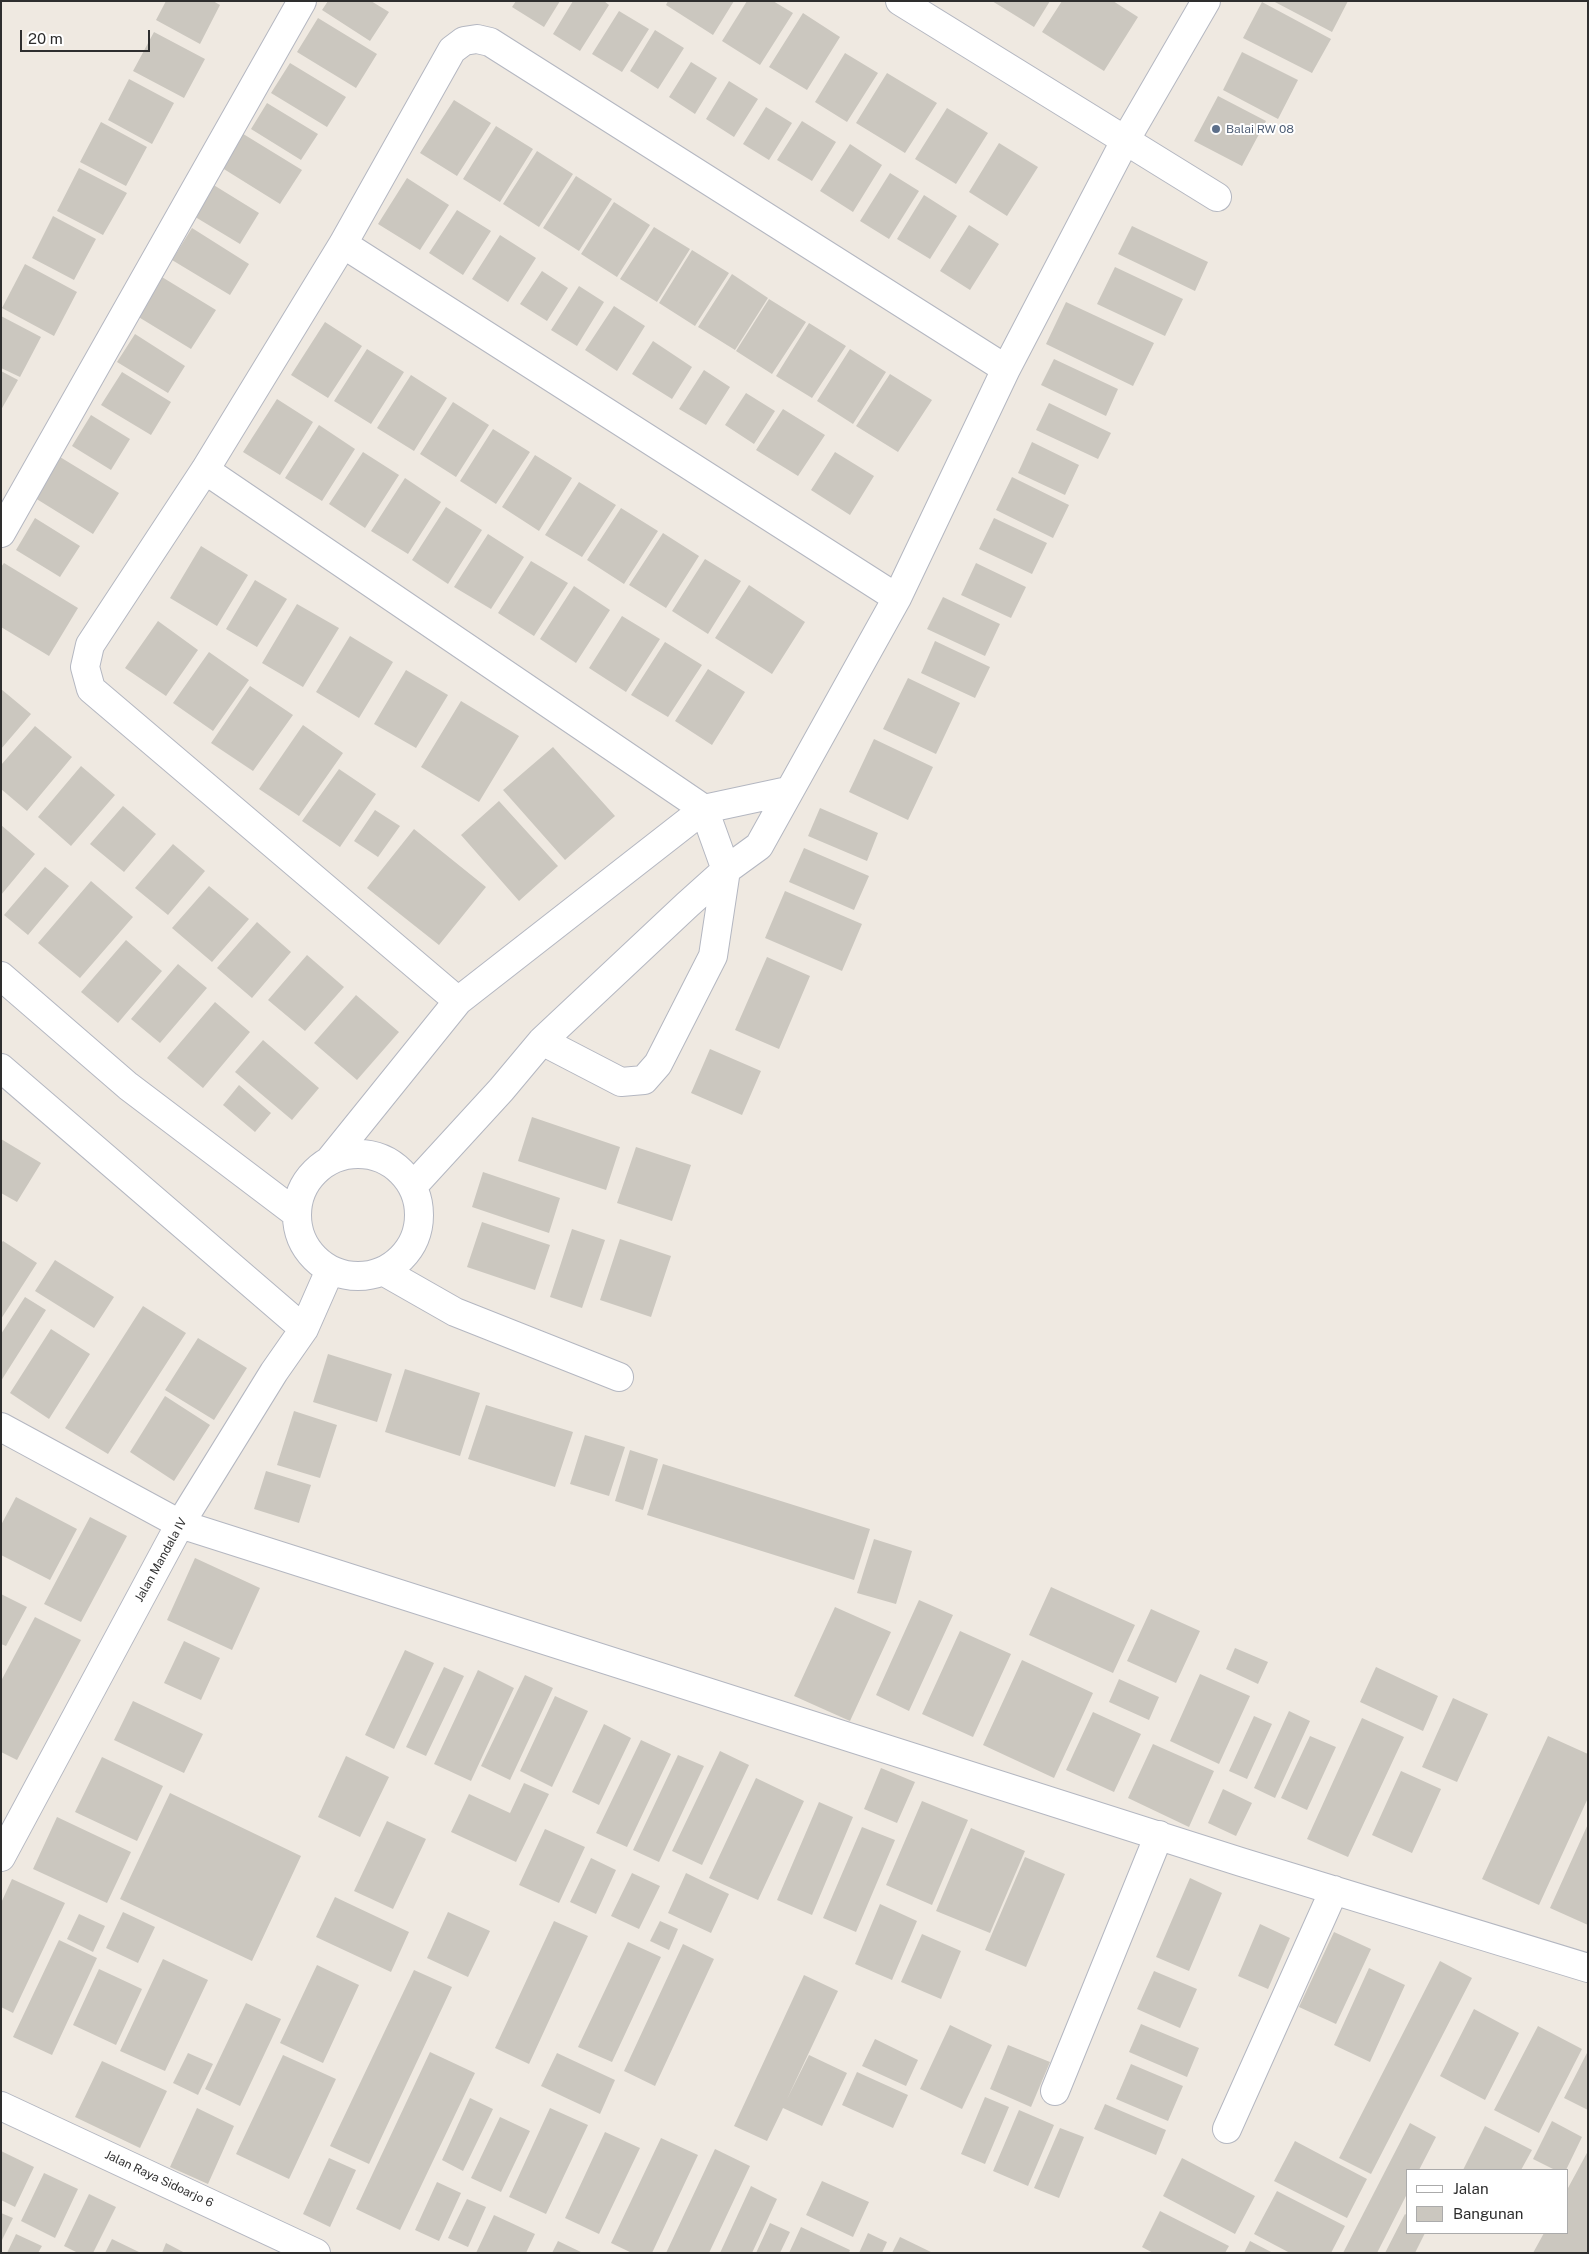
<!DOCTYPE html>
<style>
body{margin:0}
#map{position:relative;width:1589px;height:2254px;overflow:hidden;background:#efe9e1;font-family:"Public Sans",sans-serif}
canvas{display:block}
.frame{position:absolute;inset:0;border:2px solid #2e2e2e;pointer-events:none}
.legend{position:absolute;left:1406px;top:2169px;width:162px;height:65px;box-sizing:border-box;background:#fff;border:1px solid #ababab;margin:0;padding:6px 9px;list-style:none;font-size:15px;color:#2e2e2e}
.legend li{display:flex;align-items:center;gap:10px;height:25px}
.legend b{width:25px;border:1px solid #ababab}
.scale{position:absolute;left:20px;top:30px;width:130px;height:22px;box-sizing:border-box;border:2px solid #2e2e2e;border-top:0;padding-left:6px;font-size:15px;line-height:18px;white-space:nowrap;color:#2e2e2e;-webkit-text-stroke:4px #fff;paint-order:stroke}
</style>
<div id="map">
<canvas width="1589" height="2254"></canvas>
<div class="frame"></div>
<ul class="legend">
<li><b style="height:6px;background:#fff"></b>Jalan</li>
<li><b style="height:14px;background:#cbc7bf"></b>Bangunan</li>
</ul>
<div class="scale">20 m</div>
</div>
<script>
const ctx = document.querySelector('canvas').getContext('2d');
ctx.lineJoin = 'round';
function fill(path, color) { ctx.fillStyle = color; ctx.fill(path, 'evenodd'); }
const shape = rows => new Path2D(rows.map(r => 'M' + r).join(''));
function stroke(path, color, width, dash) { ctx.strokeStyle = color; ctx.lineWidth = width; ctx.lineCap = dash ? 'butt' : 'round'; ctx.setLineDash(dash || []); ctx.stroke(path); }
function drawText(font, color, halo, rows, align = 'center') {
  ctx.font = font + ' "Public Sans",sans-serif'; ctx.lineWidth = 4; ctx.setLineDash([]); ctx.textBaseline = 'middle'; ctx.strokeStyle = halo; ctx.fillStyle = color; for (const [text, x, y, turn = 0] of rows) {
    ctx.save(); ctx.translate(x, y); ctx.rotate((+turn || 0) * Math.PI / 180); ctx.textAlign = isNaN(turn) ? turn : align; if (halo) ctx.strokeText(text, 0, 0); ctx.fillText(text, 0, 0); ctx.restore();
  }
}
const building = shape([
 [166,1,213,1,220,5,200,44,156,20],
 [328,1,371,1,389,12,370,41,322,10],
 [516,1,560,1,544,27,512,7],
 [573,1,604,1,609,5,580,51,553,34],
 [668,1,734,1,713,35,666,5],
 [747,1,773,1,793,13,760,65,722,41],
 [992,1,1050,1,1034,27],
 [1062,1,1113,1,1138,17,1104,71,1042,32],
 [1273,1,1348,1,1332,32],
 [1262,2,1331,39,1312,73,1243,38],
 [619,11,649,29,622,72,592,54],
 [803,13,840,37,807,90,769,67],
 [318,18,377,54,356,88,297,52],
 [655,30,684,48,658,89,630,71],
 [154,32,205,59,184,98,133,71],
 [1242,52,1298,80,1278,119,1223,90],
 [845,53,878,73,847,122,815,102],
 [691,62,717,78,695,114,669,97],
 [290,63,346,97,327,127,271,93],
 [887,73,937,103,905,153,856,123],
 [129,79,174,103,152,144,108,120],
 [729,81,758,99,734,137,706,119],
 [1218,96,1266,121,1242,166,1194,141],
 [454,100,491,123,457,176,420,153],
 [267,103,318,134,301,160,251,129],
 [766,107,792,123,769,160,743,144],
 [947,108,988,133,956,184,915,159],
 [802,121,836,142,812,181,777,160],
 [101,122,147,147,126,186,80,162],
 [496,126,533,149,500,202,463,179],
 [240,132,302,170,280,204,219,166],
 [999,143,1038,167,1007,216,969,192],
 [850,144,882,165,853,212,820,191],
 [537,151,573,174,539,227,503,204],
 [79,168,127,193,103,235,57,211],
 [890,173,919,191,889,239,860,221],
 [576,176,612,199,579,251,543,228],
 [407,178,449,205,420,250,378,224],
 [212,184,259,213,240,244,192,215],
 [924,195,957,216,930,259,897,239],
 [614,202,650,225,617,277,581,254],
 [457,210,491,231,463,275,429,253],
 [53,216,96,239,74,280,32,258],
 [969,225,999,244,970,290,940,271],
 [1132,226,1208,262,1195,291,1118,254],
 [654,227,690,249,657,302,620,279],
 [192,228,249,264,230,295,172,260],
 [500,235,536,258,508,302,472,279],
 [692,250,729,273,695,326,659,303],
 [25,264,77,292,54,336,2,308],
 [1115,267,1183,299,1165,336,1097,304],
 [542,271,568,288,547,321,520,304],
 [157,274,216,310,191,349,132,313],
 [732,274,768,298,735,350,698,327],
 [579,286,604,302,577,346,551,330],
 [769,299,806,322,772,374,736,351],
 [1066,302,1154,343,1133,386,1046,344],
 [614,306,645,326,617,371,585,350],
 [1,316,41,337,20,377,1,368],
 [325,322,362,346,328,398,291,375],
 [809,323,846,346,812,398,776,376],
 [135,334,185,366,168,393,117,362],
 [653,341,692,367,672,399,632,374],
 [367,349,404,372,371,424,334,401],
 [850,349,886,372,853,424,817,401],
 [1054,359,1118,389,1106,416,1041,385],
 [704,370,730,387,706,425,679,409],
 [1,371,18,380,1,410],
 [122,372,171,402,151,435,101,405],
 [890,374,932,400,898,452,856,426],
 [411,375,447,398,414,451,377,428],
 [746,393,775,411,754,444,725,425],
 [277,399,313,422,280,475,243,452],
 [453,402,489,425,456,477,420,454],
 [1049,403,1111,433,1098,459,1036,430],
 [783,409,825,435,798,476,756,450],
 [91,415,130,439,111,470,72,446],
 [319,425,355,449,322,501,285,478],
 [493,429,530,452,496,504,460,481],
 [1032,442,1079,465,1065,495,1018,473],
 [363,452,399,475,365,528,329,504],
 [835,452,874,476,850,515,811,490],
 [535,455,572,478,539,531,502,507],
 [60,457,119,493,93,534,35,498],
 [1012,477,1069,505,1053,538,996,510],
 [405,478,441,502,408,554,371,531],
 [579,482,616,505,582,557,545,535],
 [446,507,482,530,448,584,412,560],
 [621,508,658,531,624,584,587,560],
 [35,518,80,546,60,577,16,550],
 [994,518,1047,543,1032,574,979,549],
 [663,533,699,556,666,608,629,585],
 [488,534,524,557,491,609,454,587],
 [201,546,248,575,217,626,170,598],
 [705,559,741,581,708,634,672,611],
 [531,561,568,583,534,636,498,613],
 [4,563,78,608,49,656,1,627,1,567],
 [976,563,1026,587,1011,618,961,595],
 [255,580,287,599,257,647,226,629],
 [749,585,805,622,772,674,715,638],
 [574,586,610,610,576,663,540,639],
 [943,597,1000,624,985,656,927,629],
 [297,604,339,628,303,687,262,663],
 [622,616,660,639,626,692,589,668],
 [158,621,198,650,166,696,125,668],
 [350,636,393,662,359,718,316,692],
 [935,641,990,667,975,698,921,673],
 [665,642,702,665,668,717,631,695],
 [209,652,249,680,213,731,173,703],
 [708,669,745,692,712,745,675,721],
 [406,670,448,695,416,748,374,724],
 [908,678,960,703,936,754,883,729],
 [250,686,293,715,253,771,211,743],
 [1,689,31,714,1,749],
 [461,701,519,736,479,802,421,767],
 [303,725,343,753,299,816,259,789],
 [35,726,72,757,27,811,1,789,1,765],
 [874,739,933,767,908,820,849,792],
 [553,747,615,816,565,860,503,790],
 [81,766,115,795,71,846,38,817],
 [339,769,376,794,340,847,302,821],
 [499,801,558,866,519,901,461,835],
 [123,806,156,834,124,872,90,844],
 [820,808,878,833,867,861,808,836],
 [375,810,400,826,378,857,354,841],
 [1,825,35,854,1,895],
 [414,829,486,887,439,945,367,888],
 [173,844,205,871,168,915,135,888],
 [804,848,869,876,854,910,789,882],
 [45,867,69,886,28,935,4,915],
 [91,881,133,917,80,978,38,943],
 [209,886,249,919,212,962,172,928],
 [785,891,862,924,842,971,765,938],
 [257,922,291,952,252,998,217,968],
 [126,940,162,971,118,1023,81,992],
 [307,955,344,987,305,1031,268,1000],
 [767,957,810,976,779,1049,735,1030],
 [178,964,207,988,160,1043,131,1019],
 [356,995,399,1032,357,1080,314,1043],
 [215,1002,250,1032,203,1088,167,1058],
 [263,1040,319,1088,292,1120,235,1072],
 [710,1049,761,1071,742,1115,691,1093],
 [239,1085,271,1113,255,1132,223,1105],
 [532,1117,620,1147,606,1190,518,1161],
 [1,1139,41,1163,17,1202,1,1193],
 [636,1147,691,1165,672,1221,617,1203],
 [483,1172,560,1198,549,1233,472,1207],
 [482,1222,550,1245,535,1290,467,1267],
 [572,1229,605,1240,582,1308,550,1297],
 [620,1239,671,1256,651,1317,600,1300],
 [3,1241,37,1263,1,1319,1,1243],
 [55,1260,114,1297,94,1328,35,1291],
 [25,1297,46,1310,1,1381,1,1334],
 [143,1306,186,1333,108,1454,65,1428],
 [51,1329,90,1354,49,1419,10,1393],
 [198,1338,247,1368,214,1420,165,1390],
 [328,1354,392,1374,377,1422,313,1402],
 [405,1369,480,1393,460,1456,385,1432],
 [165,1396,210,1425,174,1481,130,1452],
 [486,1405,573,1432,555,1487,468,1459],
 [294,1411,337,1425,320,1478,277,1465],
 [585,1435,625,1447,609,1496,570,1484],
 [630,1450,658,1459,643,1510,615,1501],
 [663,1464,870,1529,854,1580,647,1515],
 [266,1471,311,1485,299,1523,254,1509],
 [16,1497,77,1529,50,1580,1,1555,1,1525],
 [90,1517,127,1536,81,1622,44,1604],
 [874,1539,912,1551,896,1604,857,1593],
 [195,1558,260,1588,232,1650,167,1620],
 [1051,1587,1135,1625,1113,1673,1029,1635],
 [1,1594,27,1607,6,1646,1,1644],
 [919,1600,953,1615,909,1711,876,1695],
 [835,1607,891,1632,850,1721,794,1696],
 [1151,1609,1200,1631,1176,1683,1127,1661],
 [35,1617,81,1640,17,1760,1,1752,1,1681],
 [960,1631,1011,1654,973,1737,922,1714],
 [184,1641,220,1658,201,1700,164,1683],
 [1235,1648,1268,1662,1258,1684,1226,1669],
 [405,1650,434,1663,394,1749,365,1735],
 [1022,1660,1093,1693,1054,1778,983,1745],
 [444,1667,464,1676,426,1756,406,1747],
 [1376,1667,1438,1696,1423,1731,1360,1702],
 [478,1670,514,1688,471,1781,434,1764],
 [1200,1674,1250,1696,1219,1764,1170,1741],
 [525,1675,553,1688,510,1780,481,1766],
 [1119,1679,1159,1697,1149,1720,1109,1702],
 [555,1696,588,1711,552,1787,520,1771],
 [1453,1698,1488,1714,1457,1782,1422,1767],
 [133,1701,203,1734,184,1773,114,1740],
 [1289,1711,1310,1721,1275,1798,1254,1788],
 [1093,1712,1141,1734,1114,1792,1066,1770],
 [1254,1716,1272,1724,1247,1779,1229,1771],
 [1362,1718,1404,1737,1348,1857,1307,1839],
 [604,1724,631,1738,599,1805,572,1792],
 [1310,1736,1336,1747,1307,1810,1281,1798],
 [1548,1736,1588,1754,1588,1798,1539,1905,1482,1879],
 [641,1740,671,1754,627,1847,596,1833],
 [1153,1744,1214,1771,1189,1827,1128,1798],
 [720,1751,749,1765,702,1865,672,1851],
 [678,1755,704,1766,659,1862,633,1850],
 [346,1756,389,1777,360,1837,318,1817],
 [102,1757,163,1786,137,1841,75,1812],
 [881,1768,915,1782,897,1823,864,1809],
 [1401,1771,1441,1789,1412,1853,1372,1835],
 [756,1778,804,1801,758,1900,709,1878],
 [524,1783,549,1794,516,1862,451,1832,469,1794,510,1813],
 [1223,1789,1252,1803,1236,1836,1208,1823],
 [170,1793,301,1856,252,1961,120,1899],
 [922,1801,968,1820,932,1905,886,1885],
 [819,1802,853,1817,812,1915,777,1900],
 [57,1817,131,1852,107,1903,33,1869],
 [387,1821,426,1839,393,1909,354,1891],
 [1588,1824,1588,1925,1550,1908],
 [862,1827,895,1840,856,1932,823,1918],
 [971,1828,1025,1851,990,1933,936,1911],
 [545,1829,585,1847,559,1903,519,1885],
 [1025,1857,1065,1874,1026,1967,985,1950],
 [591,1858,616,1870,596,1914,570,1902],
 [632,1873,660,1886,639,1929,611,1916],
 [686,1873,729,1894,711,1933,668,1913],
 [1190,1878,1222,1893,1189,1971,1156,1957],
 [12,1879,65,1903,13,2013,1,2007,1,1903],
 [335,1897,409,1932,391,1972,316,1937],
 [880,1904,917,1921,892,1980,855,1964],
 [123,1912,155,1927,138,1963,106,1948],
 [448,1912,490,1931,468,1977,427,1958],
 [79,1914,105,1926,93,1952,67,1939],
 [554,1921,588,1936,529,2064,495,2048],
 [660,1921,678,1929,669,1950,650,1941],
 [1260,1924,1290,1938,1268,1989,1238,1976],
 [1334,1932,1371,1949,1336,2024,1299,2007],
 [922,1934,961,1951,941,1999,901,1982],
 [59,1940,97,1958,52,2055,13,2037],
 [628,1942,661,1957,612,2062,578,2047],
 [683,1944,714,1959,655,2086,624,2071],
 [163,1959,208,1980,165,2071,120,2051],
 [1440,1961,1472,1978,1371,2174,1339,2158],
 [317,1965,359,1985,323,2063,280,2043],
 [1369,1968,1405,1985,1370,2062,1334,2045],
 [99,1969,142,1989,116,2045,73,2025],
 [414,1970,452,1987,369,2164,330,2146],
 [1154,1971,1197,1989,1180,2028,1137,2009],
 [804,1975,838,1991,787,2099,809,2055,847,2073,822,2126,783,2108,767,2141,734,2126],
 [246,2003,281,2019,240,2106,205,2089],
 [1474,2009,1519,2033,1485,2100,1440,2076],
 [1141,2024,1199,2048,1187,2077,1129,2052],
 [950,2025,992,2045,962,2109,920,2089],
 [1538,2026,1582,2049,1539,2133,1494,2110],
 [875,2039,918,2060,906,2086,862,2066],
 [1008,2045,1050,2062,1031,2107,990,2089],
 [1588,2051,1588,2110,1564,2098],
 [430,2052,475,2073,400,2230,356,2209],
 [188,2053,213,2064,198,2095,173,2083],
 [557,2053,615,2080,600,2114,541,2086],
 [283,2055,336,2079,289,2179,236,2154],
 [102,2061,167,2091,140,2148,75,2117],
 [1131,2064,1183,2086,1168,2121,1116,2099],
 [857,2072,908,2095,893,2128,842,2105],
 [985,2097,1009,2107,985,2164,961,2154],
 [470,2098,493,2109,463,2171,442,2160],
 [1105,2104,1166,2130,1156,2155,1094,2129],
 [197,2108,234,2126,208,2184,170,2167],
 [550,2108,588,2125,546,2214,509,2197],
 [1019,2110,1054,2125,1028,2186,993,2171],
 [500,2117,530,2131,501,2192,471,2178],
 [1552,2121,1582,2137,1566,2170,1555,2170,1533,2159],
 [1410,2123,1436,2137,1419,2170,1408,2170,1408,2192,1377,2253,1343,2253],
 [1485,2126,1532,2150,1521,2170,1463,2170],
 [1060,2128,1084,2137,1059,2198,1034,2188],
 [605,2132,640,2148,599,2234,565,2218],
 [661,2138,698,2155,652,2253,632,2253,611,2243],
 [1295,2141,1367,2179,1347,2218,1274,2181],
 [715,2149,750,2166,709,2253,666,2253],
 [1,2151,34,2167,15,2207,1,2200],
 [1588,2151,1588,2253,1533,2253,1544,2233,1568,2233,1568,2188],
 [329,2158,356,2170,330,2227,303,2214],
 [1182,2158,1255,2196,1235,2234,1163,2196],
 [44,2173,78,2189,55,2238,21,2221],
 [822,2181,869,2202,853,2237,806,2215],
 [437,2182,461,2193,439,2241,415,2230],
 [751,2186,777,2199,752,2253,720,2253],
 [1277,2191,1345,2226,1331,2253,1290,2253,1254,2234],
 [89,2194,116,2207,93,2253,78,2253,64,2246],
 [467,2199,486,2207,468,2247,448,2238],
 [1160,2211,1229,2246,1225,2253,1153,2253,1142,2247],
 [1,2213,13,2218,1,2242],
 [1405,2214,1408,2216,1408,2233,1425,2233,1415,2253,1385,2253],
 [494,2215,535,2234,526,2253,476,2253],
 [770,2223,790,2232,780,2253,756,2253],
 [801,2227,850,2250,849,2253,789,2253],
 [868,2233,887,2242,882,2253,859,2253],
 [16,2234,42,2246,38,2253,7,2253],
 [900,2237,933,2253,892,2253],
 [112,2239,141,2253,105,2253],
 [558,2241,583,2253,552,2253],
 [1250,2241,1273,2253,1244,2253],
 [166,2243,185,2253,162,2253]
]);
const minor = shape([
 [900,1,1217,197],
 [343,244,897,598],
 [205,470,704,809,726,870,713,956,658,1064,644,1080,621,1082,542,1041],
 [1,533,302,1],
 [1,976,128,1086,297,1214],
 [458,1001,91,689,85,667,90,645,205,470,343,244,452,50,464,41,477,39,490,42,1006,369],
 [1,1068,304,1329],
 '297 1215a61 61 0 1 1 122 0a61 61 0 1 1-122 0Z',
 [329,1161,458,1001,704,809,788,791],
 [413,1186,501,1090,542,1041,687,905,726,870,759,846,897,598,1006,369,1126,139,1206,1],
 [383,1271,455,1312,619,1377],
 [1,1427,180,1524,1241,1862,1588,1968],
 [1,1857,180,1524,274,1372,304,1329,330,1270],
 [1055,2091,1159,1835],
 [1,2106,316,2253],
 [1227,2129,1334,1890]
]);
const markers = [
 [1216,129,5,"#5c6f8a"]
];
const serviceNames = [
 ["Balai RW 08",1226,129]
];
const streetNames = [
 ["Jalan Mandala IV",161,1560,-61],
 ["Jalan Raya Sidoarjo 6",159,2179,25]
];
fill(building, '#cbc7bf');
stroke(minor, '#b4b7c1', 30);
stroke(minor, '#fff', 28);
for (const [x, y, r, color] of markers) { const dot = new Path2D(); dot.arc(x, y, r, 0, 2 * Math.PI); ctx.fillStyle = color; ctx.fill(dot); stroke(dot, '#fff', 2); }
drawText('12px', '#4e5e75', '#fff', serviceNames, 'left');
drawText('12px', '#2e2e2e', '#fff', streetNames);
</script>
